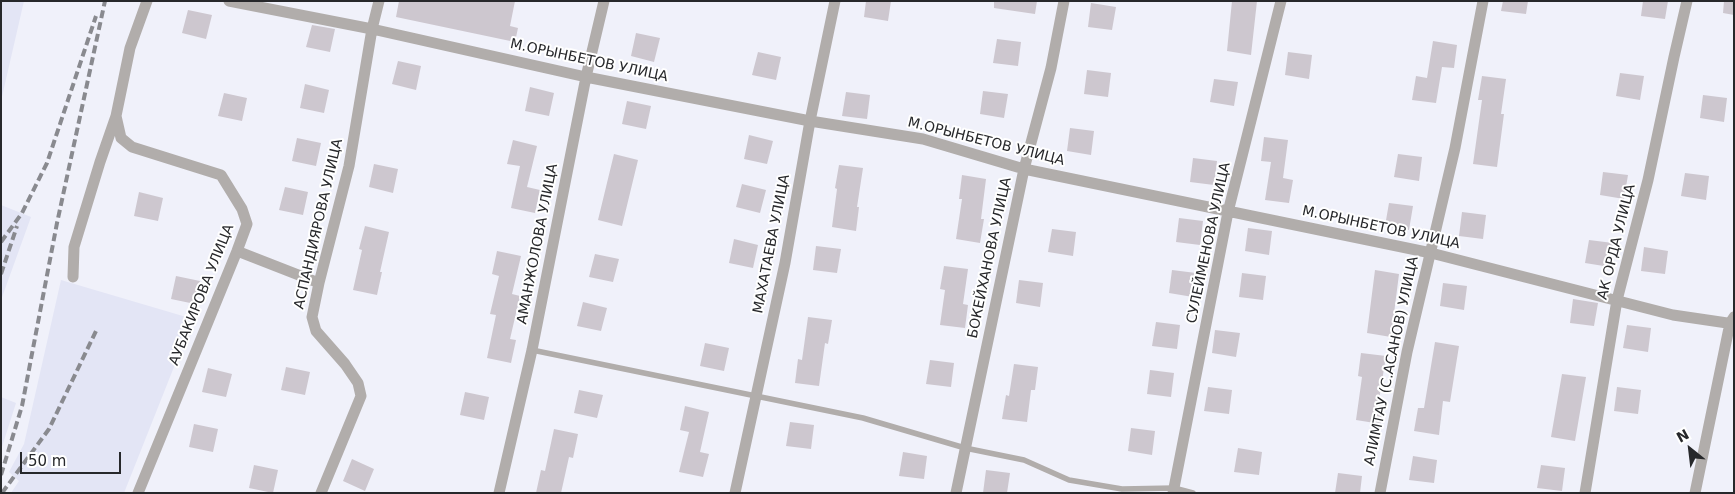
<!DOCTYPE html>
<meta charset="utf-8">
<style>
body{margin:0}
#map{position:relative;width:1735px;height:494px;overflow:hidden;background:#f0f1fa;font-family:"DejaVu Sans",sans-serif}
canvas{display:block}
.frame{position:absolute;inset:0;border:2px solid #27282b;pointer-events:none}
.north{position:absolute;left:1665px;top:424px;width:50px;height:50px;-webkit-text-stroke:4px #fff;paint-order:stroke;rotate:331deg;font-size:14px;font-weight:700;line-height:20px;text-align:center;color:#27282b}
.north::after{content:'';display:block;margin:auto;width:18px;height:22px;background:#27282b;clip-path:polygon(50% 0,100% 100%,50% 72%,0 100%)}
.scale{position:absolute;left:20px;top:452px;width:101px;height:22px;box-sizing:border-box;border:2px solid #27282b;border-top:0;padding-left:6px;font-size:15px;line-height:18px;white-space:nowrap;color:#27282b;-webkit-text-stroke:4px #fff;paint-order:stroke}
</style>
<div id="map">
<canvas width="1735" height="494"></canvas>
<div class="frame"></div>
<div class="north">N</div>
<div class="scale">50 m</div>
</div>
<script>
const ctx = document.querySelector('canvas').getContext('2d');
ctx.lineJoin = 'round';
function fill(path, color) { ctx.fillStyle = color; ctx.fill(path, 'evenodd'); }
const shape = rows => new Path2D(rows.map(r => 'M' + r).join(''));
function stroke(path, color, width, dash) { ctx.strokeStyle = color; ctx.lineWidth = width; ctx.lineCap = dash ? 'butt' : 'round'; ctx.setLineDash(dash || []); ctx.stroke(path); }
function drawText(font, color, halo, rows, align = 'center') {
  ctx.font = font + ' "DejaVu Sans",sans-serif'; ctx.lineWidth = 4; ctx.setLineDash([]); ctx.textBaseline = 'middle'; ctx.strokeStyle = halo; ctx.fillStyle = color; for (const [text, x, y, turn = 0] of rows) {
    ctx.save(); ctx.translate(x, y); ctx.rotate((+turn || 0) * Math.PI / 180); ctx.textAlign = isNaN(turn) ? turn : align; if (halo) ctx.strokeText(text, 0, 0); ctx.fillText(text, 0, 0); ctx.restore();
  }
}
const built = shape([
 [1,1,24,1,1,101],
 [1,205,31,217,1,300],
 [61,280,193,319,124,493,11,493,19,481,9,472,24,444],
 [1,397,16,403,1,450]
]);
const building = shape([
 [399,1,515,1,510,26,518,28,515,42,396,17],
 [866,1,891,1,888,21,864,17],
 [994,1,1037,1,1035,14,994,8],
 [1232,1,1257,1,1251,55,1227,51],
 [1503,1,1528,1,1526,14,1501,11],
 [1643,1,1668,1,1665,19,1641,16],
 [1724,1,1734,1,1734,15,1723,13],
 [1091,3,1116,7,1112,30,1088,27],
 [188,10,212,15,206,39,182,33],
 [312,25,335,29,330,52,306,47],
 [636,33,660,38,654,62,631,56],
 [997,39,1021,42,1018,66,993,63],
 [1433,41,1457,45,1454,68,1442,67,1436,103,1412,100,1416,76,1427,78],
 [758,52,781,57,776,80,752,75],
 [1288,52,1312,55,1309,79,1285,75],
 [398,61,421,66,416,90,392,84],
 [1087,70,1111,73,1108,97,1084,94],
 [1620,73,1644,76,1640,100,1616,96],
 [1482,76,1506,79,1501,114,1504,114,1497,167,1473,164,1482,100,1478,100],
 [1214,79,1238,82,1234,106,1210,102],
 [305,84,329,90,324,113,300,108],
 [530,87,554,93,549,116,525,111],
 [983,91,1008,94,1004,118,980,114],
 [846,92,870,95,867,119,842,116],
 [224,93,247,98,242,121,218,116],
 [1703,95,1727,98,1724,122,1700,118],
 [627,101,651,106,646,129,622,124],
 [1070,128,1094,131,1091,155,1067,151],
 [749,135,773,141,767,164,744,159],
 [1264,137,1288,140,1283,178,1293,180,1289,203,1265,200,1271,162,1261,161],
 [297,138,321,143,316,166,292,161],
 [513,140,537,146,527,187,540,190,535,213,511,208,520,166,507,164],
 [614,154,638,160,622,226,598,220],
 [1398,154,1422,157,1419,181,1394,177],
 [1193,158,1217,161,1214,185,1190,182],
 [374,164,398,169,393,193,369,187],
 [839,165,863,168,857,207,859,207,856,231,832,227,837,189,835,188],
 [1603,172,1628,175,1624,199,1600,195],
 [1685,173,1709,176,1706,200,1681,196],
 [962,175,986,179,981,219,984,219,980,243,956,239,962,199,959,199],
 [742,184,766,190,760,213,736,207],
 [285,187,308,192,303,215,279,210],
 [139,192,163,198,158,221,134,216],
 [1389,203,1413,206,1409,230,1385,226],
 [1462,212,1486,215,1483,239,1459,236],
 [1179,218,1203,221,1200,245,1176,242],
 [365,226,389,232,380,272,382,272,377,295,353,290,362,250,359,249],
 [1248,228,1272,231,1269,255,1245,251],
 [1052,229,1076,232,1073,256,1048,252],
 [734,239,758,245,753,268,729,263],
 [1589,240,1613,243,1610,267,1585,263],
 [816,246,841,249,837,273,813,270],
 [1644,247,1668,251,1665,274,1641,271],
 [497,251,521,256,512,294,520,296,510,339,516,340,511,363,487,358,496,315,490,314,499,276,492,274],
 [595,254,619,259,613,282,589,277],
 [944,266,968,269,963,304,968,305,965,328,940,325,945,290,940,289],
 [1172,270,1196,273,1193,297,1169,293],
 [1375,270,1399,274,1391,337,1367,333],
 [1242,273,1266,276,1263,300,1239,297],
 [176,276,200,281,195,304,171,299],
 [1019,280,1043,283,1040,307,1016,303],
 [1443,283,1467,286,1464,310,1440,306],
 [1573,299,1598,303,1594,326,1570,323],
 [583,302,607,308,601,331,577,326],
 [808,317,832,320,828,344,825,343,819,386,795,383,798,359,802,360],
 [1156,322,1180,325,1177,349,1152,346],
 [1627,325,1651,328,1648,352,1623,348],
 [1215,330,1240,333,1236,357,1212,353],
 [1435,342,1459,346,1450,402,1443,401,1439,435,1414,431,1418,408,1424,408],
 [705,343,729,348,724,371,700,366],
 [1361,353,1386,356,1379,400,1384,400,1381,424,1356,420,1362,377,1358,376],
 [930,360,954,363,951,387,926,384],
 [1014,364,1038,367,1035,390,1031,390,1027,422,1002,419,1006,395,1009,396],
 [286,367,310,372,305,395,281,390],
 [208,368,232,374,226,397,202,392],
 [1150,370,1174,373,1171,397,1147,394],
 [1562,374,1586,377,1575,441,1551,437],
 [1208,387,1232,390,1229,414,1204,411],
 [1617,387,1641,390,1638,414,1614,411],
 [579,390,603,395,597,418,574,413],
 [465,392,489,397,484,420,460,415],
 [685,406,709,412,700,452,709,454,703,477,679,472,689,432,680,430],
 [790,422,814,425,811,449,786,446],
 [194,424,218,429,213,452,189,447],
 [1131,428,1155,431,1152,455,1128,451],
 [554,429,578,434,573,458,569,457,561,493,536,493,541,470,545,471],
 [1238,448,1262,452,1259,475,1234,472],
 [903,452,927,456,924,479,899,476],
 [1413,456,1437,460,1434,483,1409,480],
 [352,459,374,469,365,491,343,481],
 [254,465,278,470,273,493,249,488],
 [1541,465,1565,468,1562,491,1537,488],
 [986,470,1010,473,1007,493,983,493],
 [1338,473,1362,476,1360,493,1335,493]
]);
const lane = shape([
 [532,350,863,418,965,448,1024,460,1069,480,1122,489,1174,488,1193,493]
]);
const street = shape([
 [229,1,372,29,586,77,810,121,923,139,1024,169,1431,253,1673,315,1734,324],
 [237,251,319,283],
 [73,277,74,247,100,162,116,116],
 [138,493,237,251,247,224,242,209,221,175,132,147,121,138,116,116,130,48,147,1],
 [321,493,361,396,358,383,345,364,316,331,312,317,319,283,349,166,372,29,379,1],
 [499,493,532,350,586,77,604,1],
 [735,493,785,263,810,121,835,1],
 [956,493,1024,169,1051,68,1064,1],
 [1173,493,1228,212,1281,1],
 [1380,493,1407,352,1455,148,1483,1],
 [1585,493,1617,300,1648,180,1674,57,1687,1],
 [1695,493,1730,323,1734,317]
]);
const rail = shape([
 [1,242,22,213,47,163,96,16],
 [1,274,17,226],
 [1,475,22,406,57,223,105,1],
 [2,493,49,429,96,331]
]);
const streetNames = [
 ["М.ОРЫНБЕТОВ УЛИЦА",589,61,12],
 ["М.ОРЫНБЕТОВ УЛИЦА",986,142,14],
 ["АСПАНДИЯРОВА УЛИЦА",319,224,-77],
 ["М.ОРЫНБЕТОВ УЛИЦА",1381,228,12],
 ["АК ОРДА УЛИЦА",1617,242,-76],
 ["СУЛЕЙМЕНОВА УЛИЦА",1209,243,-78],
 ["АМАНЖОЛОВА УЛИЦА",538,244,-79],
 ["МАХАТАЕВА УЛИЦА",772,244,-79],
 ["БОКЕЙХАНОВА УЛИЦА",990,258,-78],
 ["АУБАКИРОВА УЛИЦА",202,295,-68],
 ["АЛИМТАУ (С.АСАНОВ) УЛИЦА",1392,361,-78]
];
fill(built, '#e3e5f5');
fill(building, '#cdc7cf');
stroke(lane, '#b1adab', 5.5);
stroke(street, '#b1adab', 11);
stroke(rail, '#898a8f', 4, [8, 4]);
drawText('14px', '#27282b', '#fff', streetNames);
</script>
